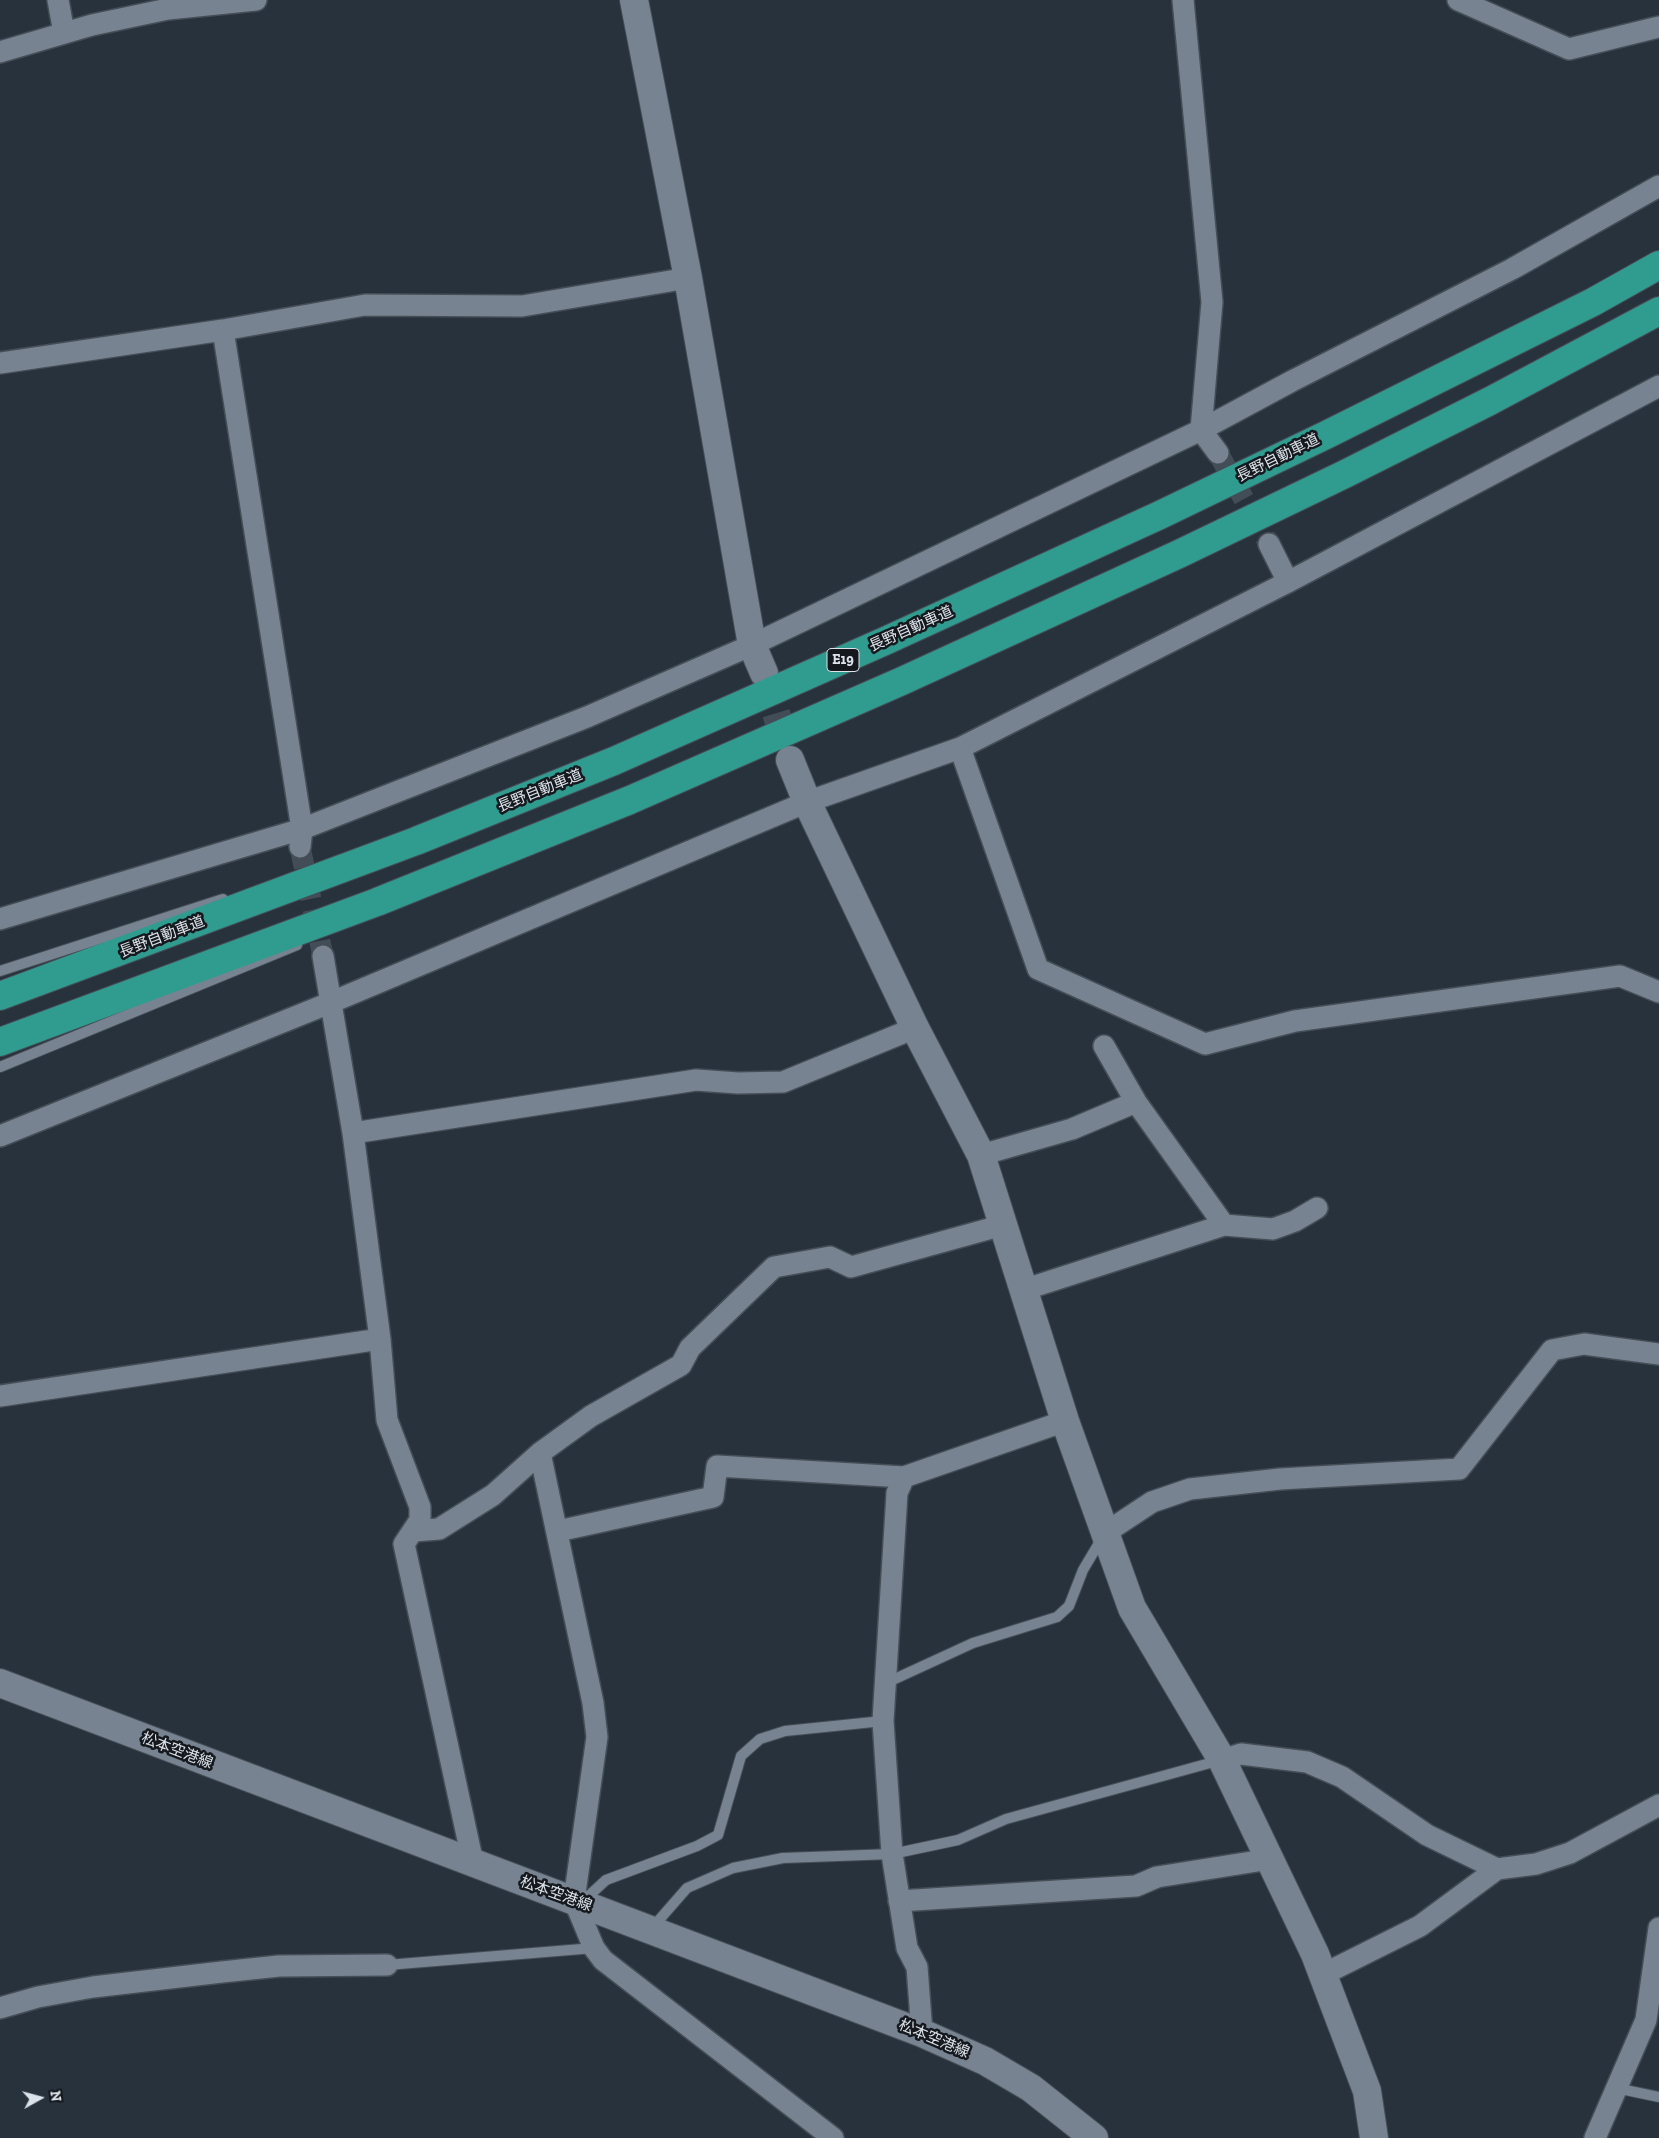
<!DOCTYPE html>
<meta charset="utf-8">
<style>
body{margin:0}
#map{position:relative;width:1659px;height:2138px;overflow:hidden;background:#28323d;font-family:"Zilla Slab",serif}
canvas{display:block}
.north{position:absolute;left:15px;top:2073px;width:50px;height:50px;-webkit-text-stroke:4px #15191e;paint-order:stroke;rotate:83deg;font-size:14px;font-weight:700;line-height:20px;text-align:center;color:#dce3ea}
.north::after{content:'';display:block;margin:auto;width:18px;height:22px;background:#dce3ea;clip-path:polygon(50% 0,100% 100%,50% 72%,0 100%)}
</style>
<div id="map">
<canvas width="1659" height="2138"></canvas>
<div class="north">N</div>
</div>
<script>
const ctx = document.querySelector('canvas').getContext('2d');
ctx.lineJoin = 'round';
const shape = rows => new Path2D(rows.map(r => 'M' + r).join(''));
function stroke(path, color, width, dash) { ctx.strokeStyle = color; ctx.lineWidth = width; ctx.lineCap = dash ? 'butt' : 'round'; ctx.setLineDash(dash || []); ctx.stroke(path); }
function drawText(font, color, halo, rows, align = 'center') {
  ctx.font = font + ' "Zilla Slab","Noto Sans JP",serif'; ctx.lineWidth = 5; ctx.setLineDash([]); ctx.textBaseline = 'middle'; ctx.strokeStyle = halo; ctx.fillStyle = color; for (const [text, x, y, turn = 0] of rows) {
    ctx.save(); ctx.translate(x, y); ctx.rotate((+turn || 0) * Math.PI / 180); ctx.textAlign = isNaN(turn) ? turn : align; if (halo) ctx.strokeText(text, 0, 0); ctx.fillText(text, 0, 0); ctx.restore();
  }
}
const streetTunnel = shape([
 [1218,453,1269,544],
 [300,847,323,956]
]);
const secondaryTunnel = shape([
 [764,673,789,756]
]);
const lane = shape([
 [0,971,223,899],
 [0,1067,297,945],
 [886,1683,973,1643,1057,1617,1069,1606,1083,1570,1102,1538],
 [582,1902,606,1880,697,1846,718,1835,741,1756,760,1739,785,1731,883,1721],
 [652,1928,687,1888,733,1868,783,1858,892,1854,958,1840,1006,1819,1221,1760],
 [387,1965,594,1948],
 [1616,2088,1659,2097]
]);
const street = shape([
 [58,0,64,33],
 [1183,0,1212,302,1201,430,1218,453],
 [1458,0,1569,49,1659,27],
 [0,52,92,25,168,9,256,0],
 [223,330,302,829,300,847],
 [0,363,223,330,365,305,522,306,688,278],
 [1269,544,1288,582],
 [960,748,1038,969,1205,1044,1295,1021,1620,976,1659,992],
 [0,919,302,829,587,717,752,645,1201,430,1292,381,1512,269,1659,186],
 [323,956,353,1133,380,1339,387,1420,420,1507,420,1520,404,1544,473,1863],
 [1104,1046,1136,1102,1224,1225,1273,1229,1295,1221,1317,1208],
 [353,1133,696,1080,738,1083,783,1082,915,1028],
 [0,1136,332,1002,807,802,960,748,1288,582,1659,386],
 [981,1155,1072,1129,1136,1102],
 [1023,1290,1224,1225],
 [0,1396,380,1339],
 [540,1453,593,1703,597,1737,574,1900,594,1948,603,1960,833,2138],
 [904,1477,897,1493,883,1721,892,1854,907,1948,917,1967,922,2033],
 [414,1531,439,1529,493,1495,540,1453,591,1416,681,1365,690,1348,774,1267,830,1257,851,1267,1003,1225],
 [558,1531,713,1497,717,1466,904,1477,1065,1421],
 [1105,1533,1152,1502,1190,1489,1280,1479,1459,1469,1552,1350,1584,1344,1659,1354],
 [1222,1760,1241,1754,1307,1762,1342,1777,1427,1835,1497,1869],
 [899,1901,1136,1886,1157,1877,1270,1859],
 [1324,1974,1420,1926,1497,1869,1536,1864,1570,1853,1659,1805],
 [0,2008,38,1997,93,1987,222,1972,279,1966,387,1965],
 [1595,2138,1646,2020,1659,1928]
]);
const secondary = shape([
 [634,0,688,278,752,645,764,673],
 [790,760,807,802,915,1028,981,1155,1065,1421,1132,1608,1222,1760,1315,1954,1367,2091,1374,2138],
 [0,1683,922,2033,985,2061,1031,2088,1094,2138]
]);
const highway = shape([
 [0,996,416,841,614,761,885,641,1160,515,1326,435,1593,302,1659,265],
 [0,1042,377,902,630,800,902,681,1179,554,1345,474,1490,401,1659,311]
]);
const shields = [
 [843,660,32]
];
const shieldNames = [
 ["E19",843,660]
];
const streetNames = [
 ["長野自動車道",1278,458,-26],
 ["長野自動車道",911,629,-24],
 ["長野自動車道",540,791,-22],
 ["長野自動車道",162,937,-21],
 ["松本空港線",177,1751,21],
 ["松本空港線",556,1894,20],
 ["松本空港線",934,2039,23]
];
stroke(streetTunnel, '#434d57', 21, [21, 11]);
stroke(secondaryTunnel, '#434d57', 28, [28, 14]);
stroke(lane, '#454e57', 12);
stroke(street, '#454e57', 24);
stroke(secondary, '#454e57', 30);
stroke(highway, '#454e57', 30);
stroke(lane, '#778390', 10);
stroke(street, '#778390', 21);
stroke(secondary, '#778390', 28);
stroke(highway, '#309c90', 28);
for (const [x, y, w] of shields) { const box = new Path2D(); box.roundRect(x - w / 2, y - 11.5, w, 23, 4); ctx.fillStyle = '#15191e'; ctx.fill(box); stroke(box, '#dce3ea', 1); }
drawText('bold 14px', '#dce3ea', null, shieldNames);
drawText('15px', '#dce3ea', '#15191e', streetNames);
</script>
